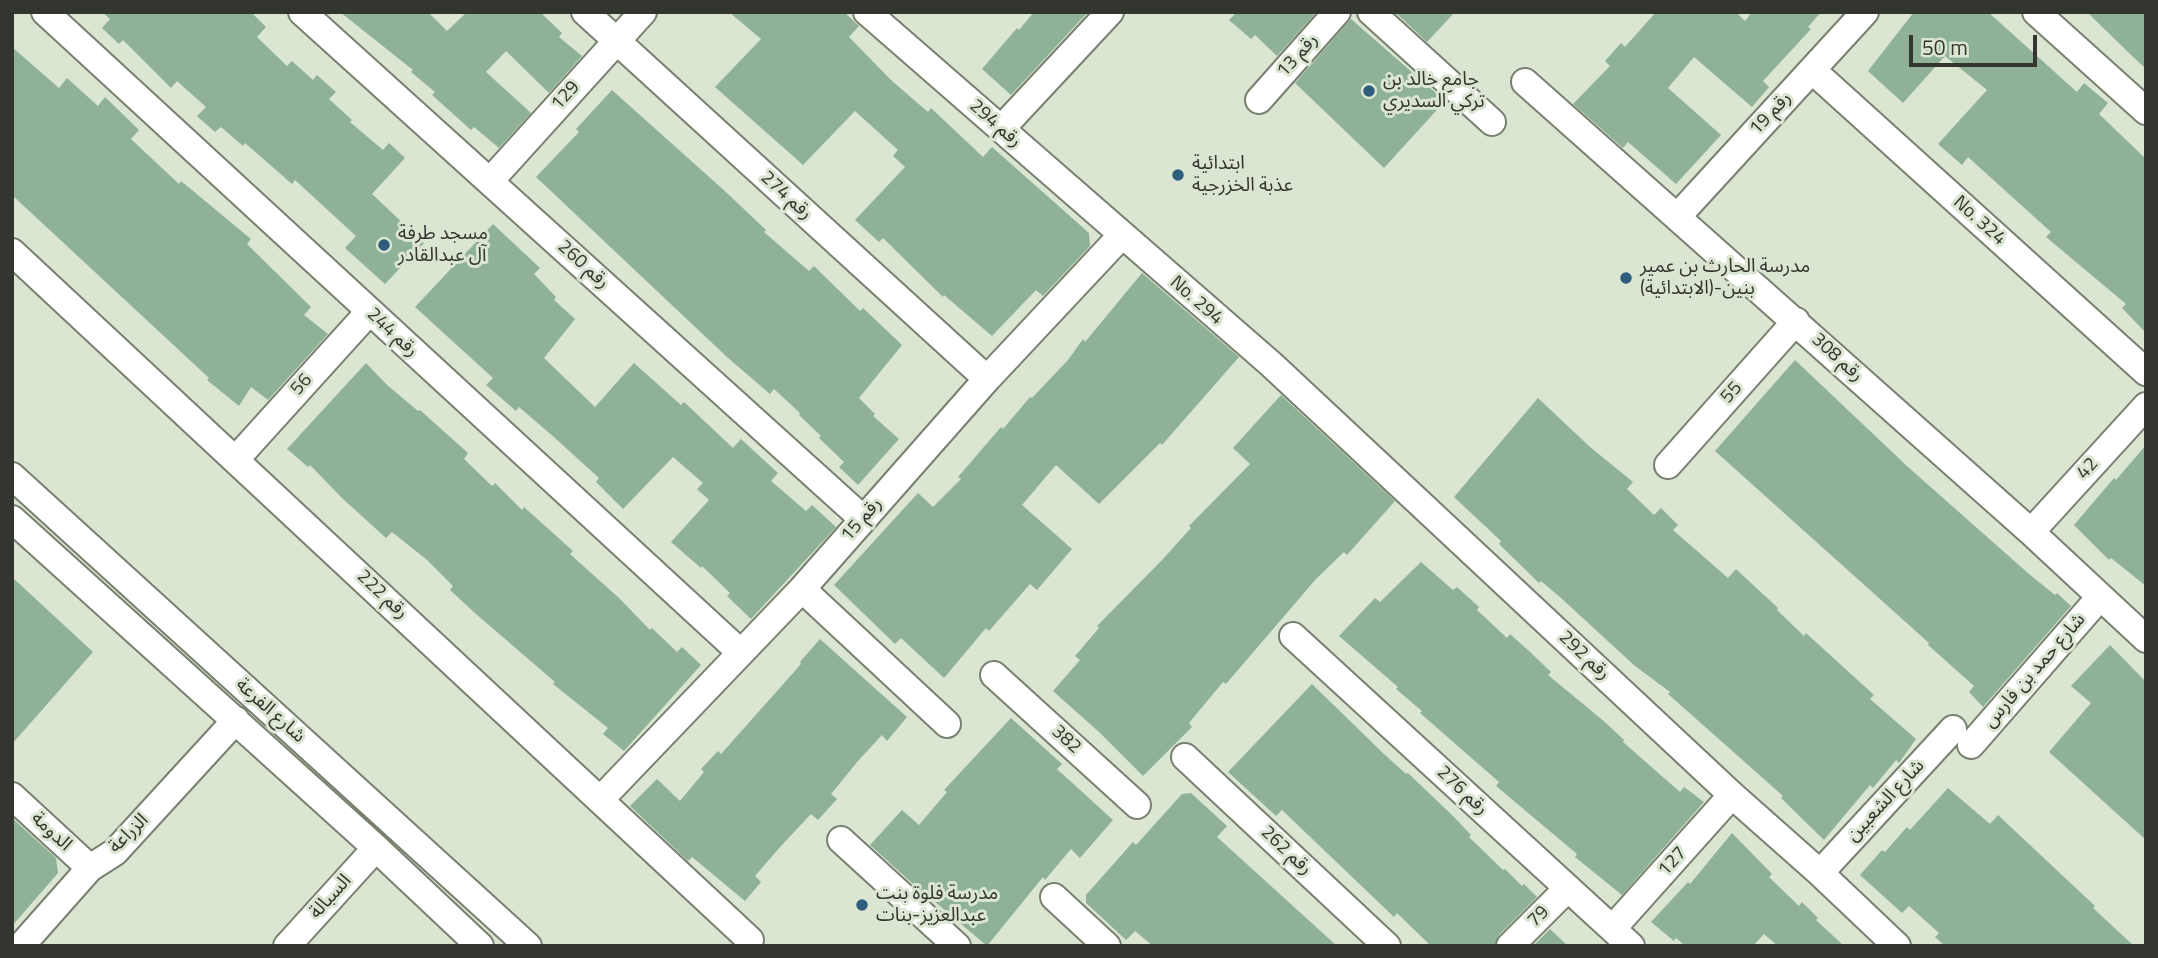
<!DOCTYPE html>
<meta charset="utf-8">
<style>
body{margin:0}
#map{position:relative;width:2158px;height:958px;overflow:hidden;background:#dae5d2;font-family:"Titillium Web",sans-serif}
canvas{display:block}
.frame{position:absolute;inset:0;border:14px solid #32362f;pointer-events:none}
.scale{position:absolute;left:1909px;top:35px;width:128px;height:32px;box-sizing:border-box;border:4px solid #32362f;border-top:0;padding-left:9px;font-size:21px;line-height:24px;white-space:nowrap;color:#32362f;-webkit-text-stroke:5px #dae5d2;paint-order:stroke}
</style>
<div id="map">
<canvas width="2158" height="958"></canvas>
<div class="frame"></div>
<div class="scale">50 m</div>
</div>
<script>
const ctx = document.querySelector('canvas').getContext('2d');
ctx.lineJoin = 'round';
function fill(path, color) { ctx.fillStyle = color; ctx.fill(path, 'evenodd'); }
const shape = rows => new Path2D(rows.map(r => 'M' + r).join(''));
function stroke(path, color, width, dash) { ctx.strokeStyle = color; ctx.lineWidth = width; ctx.lineCap = dash ? 'butt' : 'round'; ctx.setLineDash(dash || []); ctx.stroke(path); }
function drawText(font, color, halo, rows, align = 'center') {
  ctx.font = font + ' "Titillium Web","Noto Sans Arabic",sans-serif'; ctx.lineWidth = 6; ctx.setLineDash([]); ctx.textBaseline = 'middle'; ctx.strokeStyle = halo; ctx.fillStyle = color; for (const [text, x, y, turn = 0] of rows) {
    ctx.save(); ctx.translate(x, y); ctx.rotate((+turn || 0) * Math.PI / 180); ctx.textAlign = isNaN(turn) ? turn : align; if (halo) ctx.strokeText(text, 0, 0); ctx.fillText(text, 0, 0); ctx.restore();
  }
}
const building = shape([
 [102,12,251,12,266,27,257,37,287,66,292,61,313,80,317,75,336,92,329,99,352,120,350,122,383,150,389,143,405,158,372,194,424,243,385,284,345,248,356,236,295,180,292,184,245,143,243,146,221,127,215,132,197,116,206,107,177,81,171,88,123,40,119,44,102,28,110,19],
 [340,12,428,12,447,31,467,12,540,12,562,33,559,37,582,56,549,93,506,51,486,72,531,113,499,148,474,127,471,130,432,95,435,92,411,72,413,70],
 [729,12,844,12,859,26,849,37,892,81,928,112,931,108,983,157,992,147,1089,233,1090,246,1043,296,1036,290,992,336,944,295,943,297,883,238,879,242,855,220,905,167,893,156,898,150,855,111,803,165,715,87,761,39],
 [1034,12,1088,12,1011,95,982,69,1017,28,1019,30],
 [1237,12,1311,12,1314,15,1277,56,1255,35,1251,39,1229,20],
 [1395,12,1455,12,1427,42],
 [1656,12,1736,12,1745,21,1752,12,1821,12,1808,27,1811,29,1763,81,1769,87,1752,107,1694,57,1668,88,1721,135,1676,184,1628,142,1623,148,1573,104,1610,66,1605,61,1621,43,1625,47],
 [1914,12,1988,12,2077,92,2084,83,2108,103,2099,114,2146,159,2146,333,2122,308,2126,304,2046,237,2051,232,1968,157,1962,165,1938,144,1987,90,1945,56,1903,103,1868,71],
 [2087,12,2146,12,2146,69,2129,53],
 [1351,19,1445,101,1384,168,1295,83],
 [12,47,59,88,67,78,98,106,105,97,139,130,131,139,179,184,181,181,251,239,247,244,311,307,304,315,328,334,268,400,251,387,239,406,207,380,209,378,12,195],
 [612,90,727,193,766,230,764,232,809,271,814,266,860,311,863,308,902,345,859,398,875,414,873,416,899,439,858,485,839,467,844,462,819,438,821,436,799,415,800,413,774,389,770,394,727,357,536,177,579,132,576,129],
 [493,224,540,268,534,274,556,297,554,300,575,319,544,358,595,407,634,363,681,405,684,402,733,448,741,439,778,473,771,481,806,511,812,505,836,527,751,619,727,596,730,593,702,566,701,568,671,542,709,500,697,489,703,483,673,457,623,509,596,482,599,478,555,438,519,407,516,411,486,385,493,378,415,307],
 [1142,273,1239,357,1162,445,1160,443,1099,504,1056,465,1022,505,1072,549,1037,590,1030,584,989,631,986,628,944,678,901,638,895,644,834,585,918,493,933,507,961,479,958,477,1001,427,1003,429,1030,397,1032,398,1068,360,1083,339,1085,342],
 [1795,360,1908,467,2029,574,2055,595,2057,593,2071,606,1983,707,1969,692,1974,686,1928,645,1929,643,1715,451],
 [366,363,386,384,418,411,420,410,468,453,464,459,492,486,495,483,522,510,524,507,573,551,570,554,620,599,650,630,652,628,677,652,682,647,701,665,624,751,603,734,608,728,553,684,555,682,476,614,450,590,453,586,427,560,392,532,386,538,342,498,310,465,308,467,287,449],
 [1281,395,1395,501,1347,555,1344,552,1316,579,1226,684,1223,682,1189,723,1192,727,1143,776,1099,732,1053,691,1080,660,1075,656,1099,628,1097,626,1162,560,1191,528,1189,526,1250,464,1233,448],
 [1538,398,1590,447,1633,482,1627,489,1654,515,1661,508,1678,525,1673,530,1728,578,1736,569,1778,608,1777,610,1804,636,1806,633,1874,695,1870,699,1916,739,1899,763,1896,760,1873,788,1870,785,1824,840,1781,798,1783,796,1668,694,1670,692,1635,666,1561,598,1541,581,1539,583,1499,544,1501,541,1454,497],
 [2146,445,2146,586,2111,558,2109,560,2074,525,2114,478,2116,480],
 [1421,562,1453,590,1457,587,1479,607,1477,610,1507,638,1510,634,1529,651,1551,672,1548,675,1606,723,1624,740,1623,742,1680,792,1684,787,1704,802,1622,895,1575,857,1577,854,1496,786,1499,782,1420,713,1422,711,1396,689,1398,687,1339,636,1375,598,1380,602],
 [12,577,93,652,12,744],
 [820,639,907,717,887,741,882,735,858,761,831,794,837,799,818,820,811,814,781,846,755,876,761,882,745,901,692,857,688,861,630,806,657,779,680,801,704,772,701,769,718,751,721,754,801,664,800,662],
 [2110,645,2146,682,2146,840,2049,752,2091,703,2071,686],
 [1312,684,1384,754,1406,774,1408,773,1454,817,1471,835,1469,837,1503,870,1505,869,1522,886,1524,884,1537,897,1499,935,1495,946,1431,946,1397,913,1394,917,1282,810,1276,816,1228,772],
 [1011,718,1062,764,1057,769,1113,820,1080,858,1071,849,1045,880,1043,877,987,946,934,901,933,902,870,845,902,810,919,825,947,792,944,790],
 [1948,788,1990,824,1998,815,2095,906,2093,908,2134,946,1945,946,1935,937,1939,933,1909,906,1902,913,1860,875,1882,850,1885,852,1907,827,1910,830],
 [1191,793,1227,826,1217,837,1337,946,1153,946,1135,931,1126,940,1086,903,1086,895,1133,842,1136,845,1182,794],
 [12,818,56,858,58,873,12,926],
 [1732,833,1772,874,1769,877,1799,906,1802,902,1818,918,1816,920,1844,946,1778,946,1764,934,1753,946,1685,946,1676,938,1674,941,1651,922,1688,882,1690,884],
 [1550,929,1568,946,1533,946]
]);
const minor = shape([
 [45,12,740,652],
 [302,12,863,519],
 [585,12,987,379],
 [867,12,1272,365,1732,795,1820,873,1897,946],
 [1371,12,1492,122],
 [2036,12,2146,111],
 [1812,70,2146,372],
 [1525,82,2031,532,2146,639],
 [1259,100,1337,12],
 [1001,129,1110,12],
 [490,181,643,12],
 [1677,217,1865,12],
 [12,252,750,940],
 [236,459,369,312],
 [1668,465,1796,321],
 [12,476,528,946],
 [12,519,376,848,480,946],
 [2031,532,2146,406],
 [802,589,947,724],
 [1293,636,1631,946],
 [994,675,1137,805],
 [1971,745,2100,597],
 [1185,757,1387,946],
 [12,796,90,868],
 [600,800,802,589,987,379,1121,236],
 [841,840,957,946],
 [1820,873,1953,729],
 [1054,897,1107,946],
 [1613,928,1732,795],
 [21,946,90,868,115,852,236,720],
 [287,946,376,848],
 [1510,946,1568,888]
]);
const markers = [
 [1369,91,7,"#2f5e7d"],
 [1178,175,7,"#2f5e7d"],
 [384,245,7,"#2f5e7d"],
 [1626,278,7,"#2f5e7d"],
 [862,905,7,"#2f5e7d"]
];
const streetNames = [
 ["رقم 13",1298,56,-48],
 ["129",566,96,-48],
 ["رقم 19",1771,114,-47],
 ["رقم 294",995,124,41],
 ["رقم 274",786,196,42],
 ["No. 324",1979,221,42],
 ["رقم 260",583,265,42],
 ["No. 294",1196,301,41],
 ["رقم 244",392,333,43],
 ["رقم 308",1837,358,42],
 ["56",302,385,-48],
 ["55",1732,393,-48],
 ["42",2088,469,-48],
 ["رقم 15",862,520,-49],
 ["رقم 222",382,595,43],
 ["رقم 292",1584,656,43],
 ["شارع حمد بن فارس",2035,671,-49],
 ["شارع الفرعة",270,711,42],
 ["382",1066,740,42],
 ["رقم 276",1462,791,43],
 ["شارع الشعبين",1886,801,-47],
 ["الدومة",51,832,43],
 ["الزراعة",129,834,-45],
 ["رقم 262",1286,851,43],
 ["127",1673,862,-48],
 ["السبالة",331,897,-48],
 ["79",1539,917,-45]
];
const poiNames = [
 ["جامع خالد بن",1383,80],
 ["تركي السديري",1383,102],
 ["ابتدائية",1192,164],
 ["عذبة الخزرجية",1192,186],
 ["مسجد طرفة",398,234],
 ["آل عبدالقادر",398,256],
 ["مدرسة الحارث بن عمير",1640,267],
 ["(الابتدائية)-بنين",1640,289],
 ["مدرسة فلوة بنت",876,894],
 ["عبدالعزيز-بنات",876,916]
];
fill(building, '#8fb198');
stroke(minor, '#788170', 30);
stroke(minor, '#fff', 26);
for (const [x, y, r, color] of markers) { const dot = new Path2D(); dot.arc(x, y, r, 0, 2 * Math.PI); ctx.fillStyle = color; ctx.fill(dot); stroke(dot, '#dae5d2', 2.5); }
drawText('19px', '#32362f', '#dae5d2', streetNames);
drawText('19px', '#32362f', '#dae5d2', poiNames, 'left');
</script>
